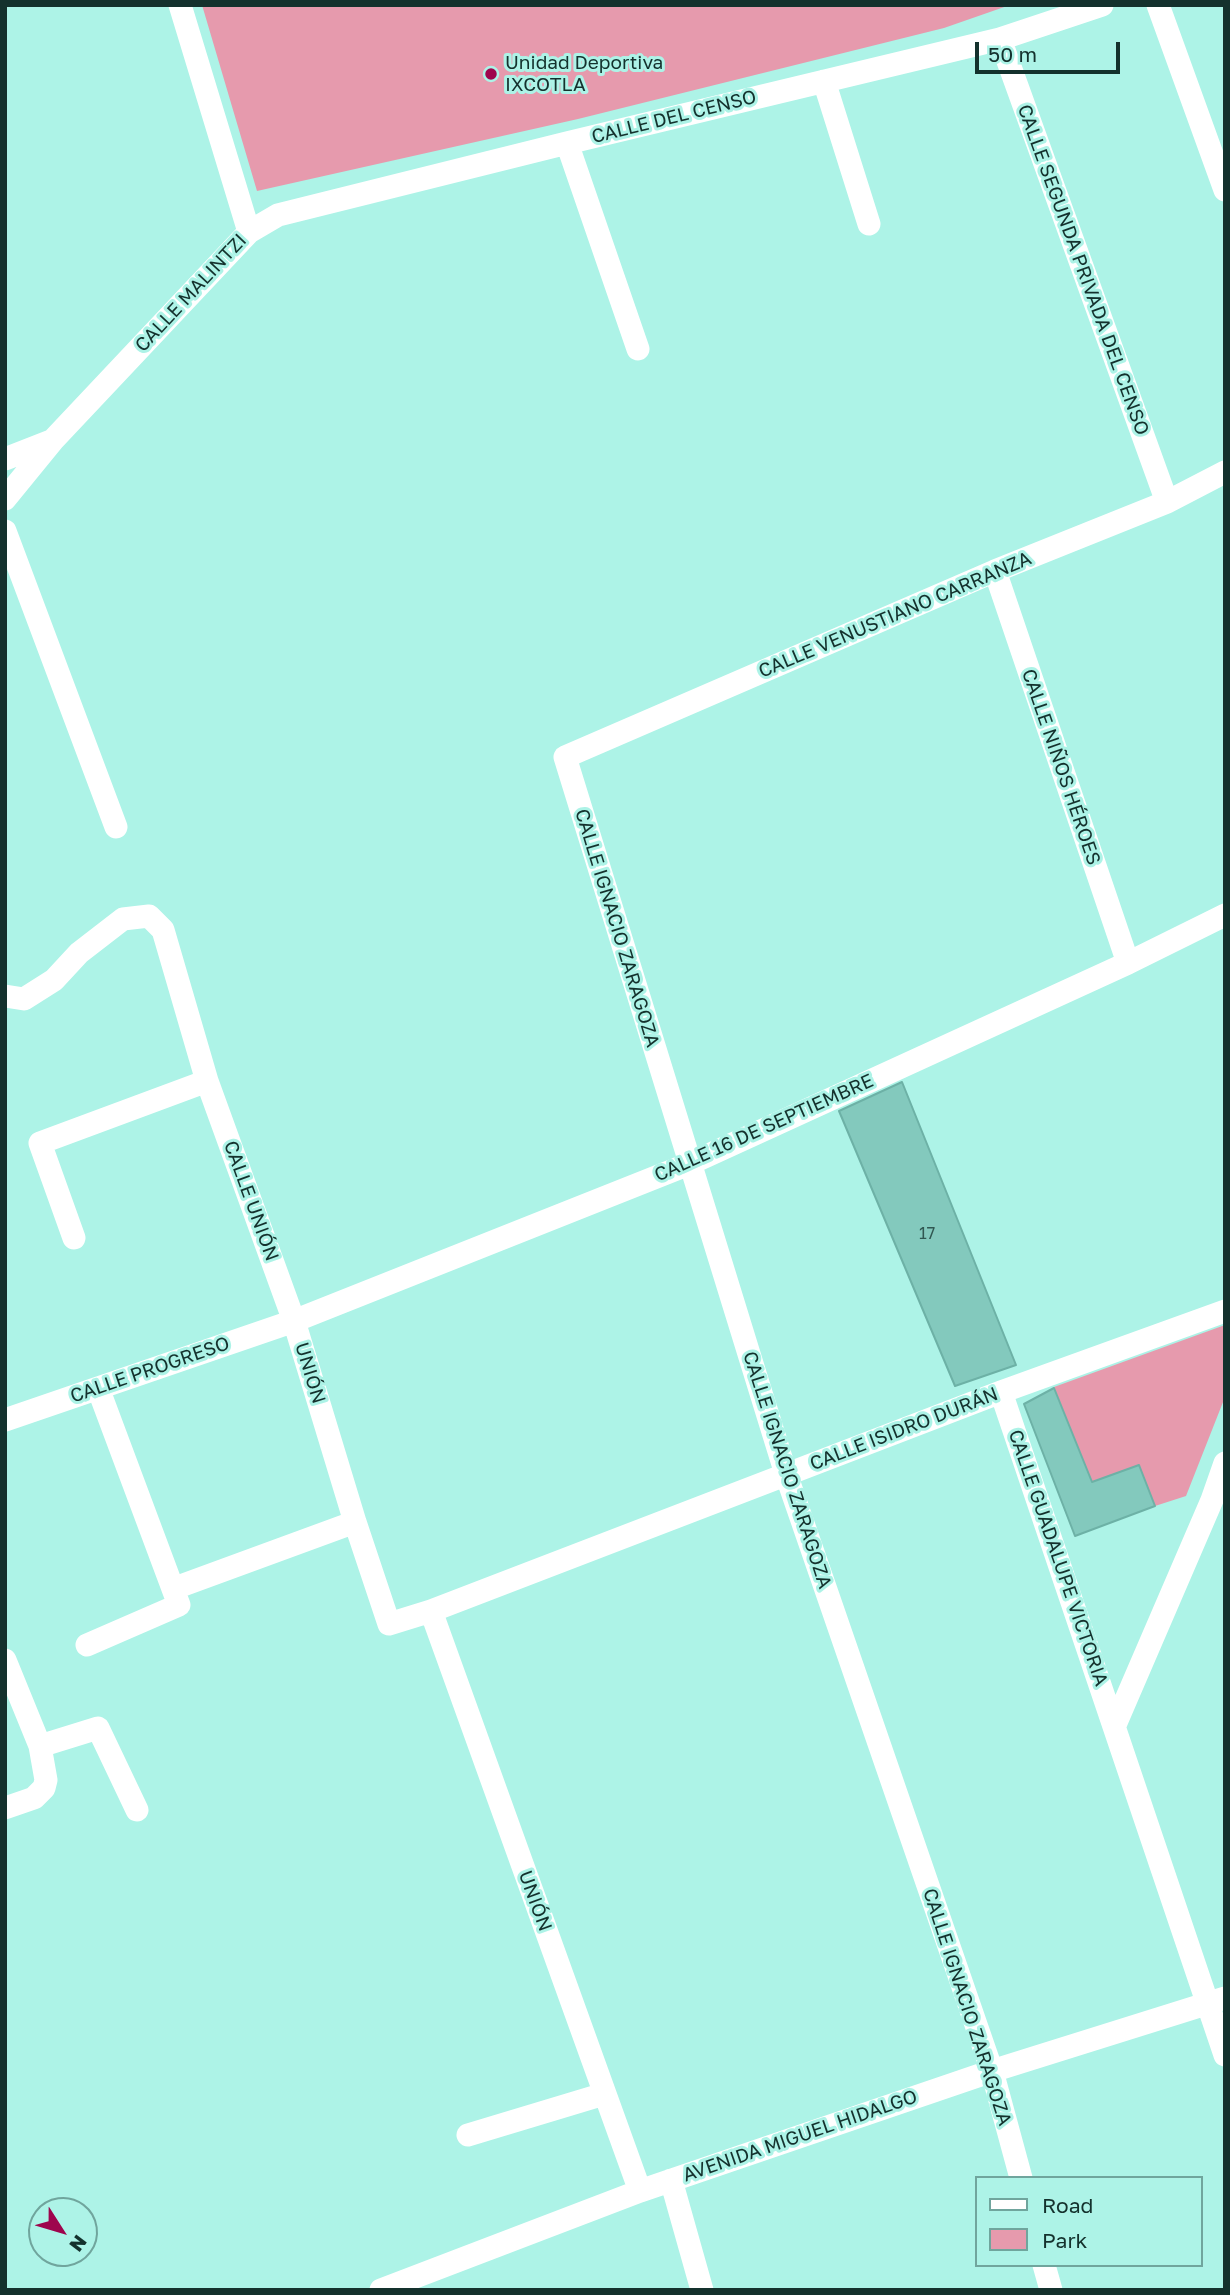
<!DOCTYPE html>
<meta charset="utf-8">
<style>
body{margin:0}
#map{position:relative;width:1230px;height:2295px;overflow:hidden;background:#adf3e7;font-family:"Golos Text",sans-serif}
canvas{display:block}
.frame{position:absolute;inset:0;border:7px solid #14312d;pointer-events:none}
.legend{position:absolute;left:975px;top:2176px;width:228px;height:91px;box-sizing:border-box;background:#adf3e7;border:2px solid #70a59d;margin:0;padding:9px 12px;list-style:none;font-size:21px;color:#14312d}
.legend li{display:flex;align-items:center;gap:14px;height:35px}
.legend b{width:35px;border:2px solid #70a59d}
.north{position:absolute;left:28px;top:2197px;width:70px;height:70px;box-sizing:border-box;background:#adf3e7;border:2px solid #70a59d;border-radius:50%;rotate:127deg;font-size:19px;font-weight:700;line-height:28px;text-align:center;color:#14312d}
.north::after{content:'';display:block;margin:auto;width:24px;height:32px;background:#9e054d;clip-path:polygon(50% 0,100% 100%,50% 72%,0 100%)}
.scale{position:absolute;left:975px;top:42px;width:145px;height:32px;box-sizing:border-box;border:4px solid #14312d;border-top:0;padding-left:9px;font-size:21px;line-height:24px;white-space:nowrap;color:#14312d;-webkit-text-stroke:5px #adf3e7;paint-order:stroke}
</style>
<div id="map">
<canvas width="1230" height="2295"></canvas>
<div class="frame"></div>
<ul class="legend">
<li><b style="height:9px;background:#fff"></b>Road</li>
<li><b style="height:19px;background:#e69aad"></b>Park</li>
</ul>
<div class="north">N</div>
<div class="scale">50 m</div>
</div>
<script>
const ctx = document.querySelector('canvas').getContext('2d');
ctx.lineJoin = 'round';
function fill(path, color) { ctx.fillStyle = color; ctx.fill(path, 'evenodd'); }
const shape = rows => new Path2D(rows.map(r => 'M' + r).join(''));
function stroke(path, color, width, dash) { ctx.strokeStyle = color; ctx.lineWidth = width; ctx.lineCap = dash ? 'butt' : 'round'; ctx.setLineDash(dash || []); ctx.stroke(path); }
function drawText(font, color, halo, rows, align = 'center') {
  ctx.font = font + ' "Golos Text",sans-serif'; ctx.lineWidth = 6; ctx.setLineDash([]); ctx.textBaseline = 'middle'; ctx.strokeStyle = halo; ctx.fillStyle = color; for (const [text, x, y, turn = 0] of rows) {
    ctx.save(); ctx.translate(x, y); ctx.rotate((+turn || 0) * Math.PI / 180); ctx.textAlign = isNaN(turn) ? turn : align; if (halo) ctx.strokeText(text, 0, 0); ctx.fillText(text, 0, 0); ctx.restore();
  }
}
const green = shape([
 [202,5,1010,5,944,28,578,119,257,191],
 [1225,1325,1225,1397,1186,1496,1155,1506,1139,1466,1092,1482,1054,1387]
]);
const building = shape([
 [902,1082,1016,1365,955,1386,839,1111,902,1082],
 [1054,1388,1092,1482,1139,1465,1155,1506,1075,1536,1024,1404,1054,1388]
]);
const minor = shape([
 [180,5,249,232],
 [1158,5,1225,190],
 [1000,39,1167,502],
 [824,81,869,224],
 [567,143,638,349],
 [5,459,51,441],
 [5,499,54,439,249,232,278,215,567,143,1000,39,1102,5],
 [5,531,116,827],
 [995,571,1128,963],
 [5,996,24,999,54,980,79,953,123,919,149,916,163,930,207,1081,294,1321,355,1522,389,1624,431,1611,1001,1392,1225,1311],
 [74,1238,40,1143,207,1081],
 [1001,1392,1225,2055],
 [5,1420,294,1321,689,1164,1128,963,1225,915],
 [175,1588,355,1522],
 [431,1611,640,2191],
 [87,1645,179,1605,98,1388],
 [5,1660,40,1746,46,1780,44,1788,34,1798,5,1808],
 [1115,1725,1212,1500,1225,1463],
 [40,1746,98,1728,137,1810],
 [468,2135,604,2094],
 [1021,2178,992,2071,786,1474,565,757,995,571,1167,502,1225,472],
 [671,2180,702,2290],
 [1044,2265,1051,2290],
 [381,2290,640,2191,992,2071,1225,1998]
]);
const markers = [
 [491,74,7,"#9e054d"]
];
const numberNames = [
 ["17",927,1234]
];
const poiNames = [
 ["Unidad Deportiva",505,63],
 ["IXCOTLA",505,85]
];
const streetNames = [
 ["CALLE DEL CENSO",674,117,-14],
 ["CALLE SEGUNDA PRIVADA DEL CENSO",1083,270,70],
 ["CALLE MALINTZI",191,293,-47],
 ["CALLE VENUSTIANO CARRANZA",895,615,-23],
 ["CALLE NIÑOS HÉROES",1061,767,71],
 ["CALLE IGNACIO ZARAGOZA",617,928,73],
 ["CALLE 16 DE SEPTIEMBRE",764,1128,-24],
 ["CALLE UNIÓN",251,1201,70],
 ["CALLE PROGRESO",150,1370,-19],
 ["UNIÓN",310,1373,73],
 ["CALLE ISIDRO DURÁN",904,1429,-21],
 ["CALLE IGNACIO ZARAGOZA",787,1470,72],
 ["CALLE GUADALUPE VICTORIA",1058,1558,71],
 ["UNIÓN",535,1901,70],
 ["CALLE IGNACIO ZARAGOZA",967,2007,72],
 ["AVENIDA MIGUEL HIDALGO",800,2136,-19]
];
fill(green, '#e69aad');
fill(building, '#83c9bd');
stroke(building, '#6db1a6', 2);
stroke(minor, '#fff', 23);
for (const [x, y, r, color] of markers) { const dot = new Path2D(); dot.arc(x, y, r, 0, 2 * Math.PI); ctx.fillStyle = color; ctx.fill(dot); stroke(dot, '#adf3e7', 2.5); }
drawText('16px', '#305751', null, numberNames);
drawText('19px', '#14312d', '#adf3e7', poiNames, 'left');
drawText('19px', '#14312d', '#adf3e7', streetNames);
</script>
